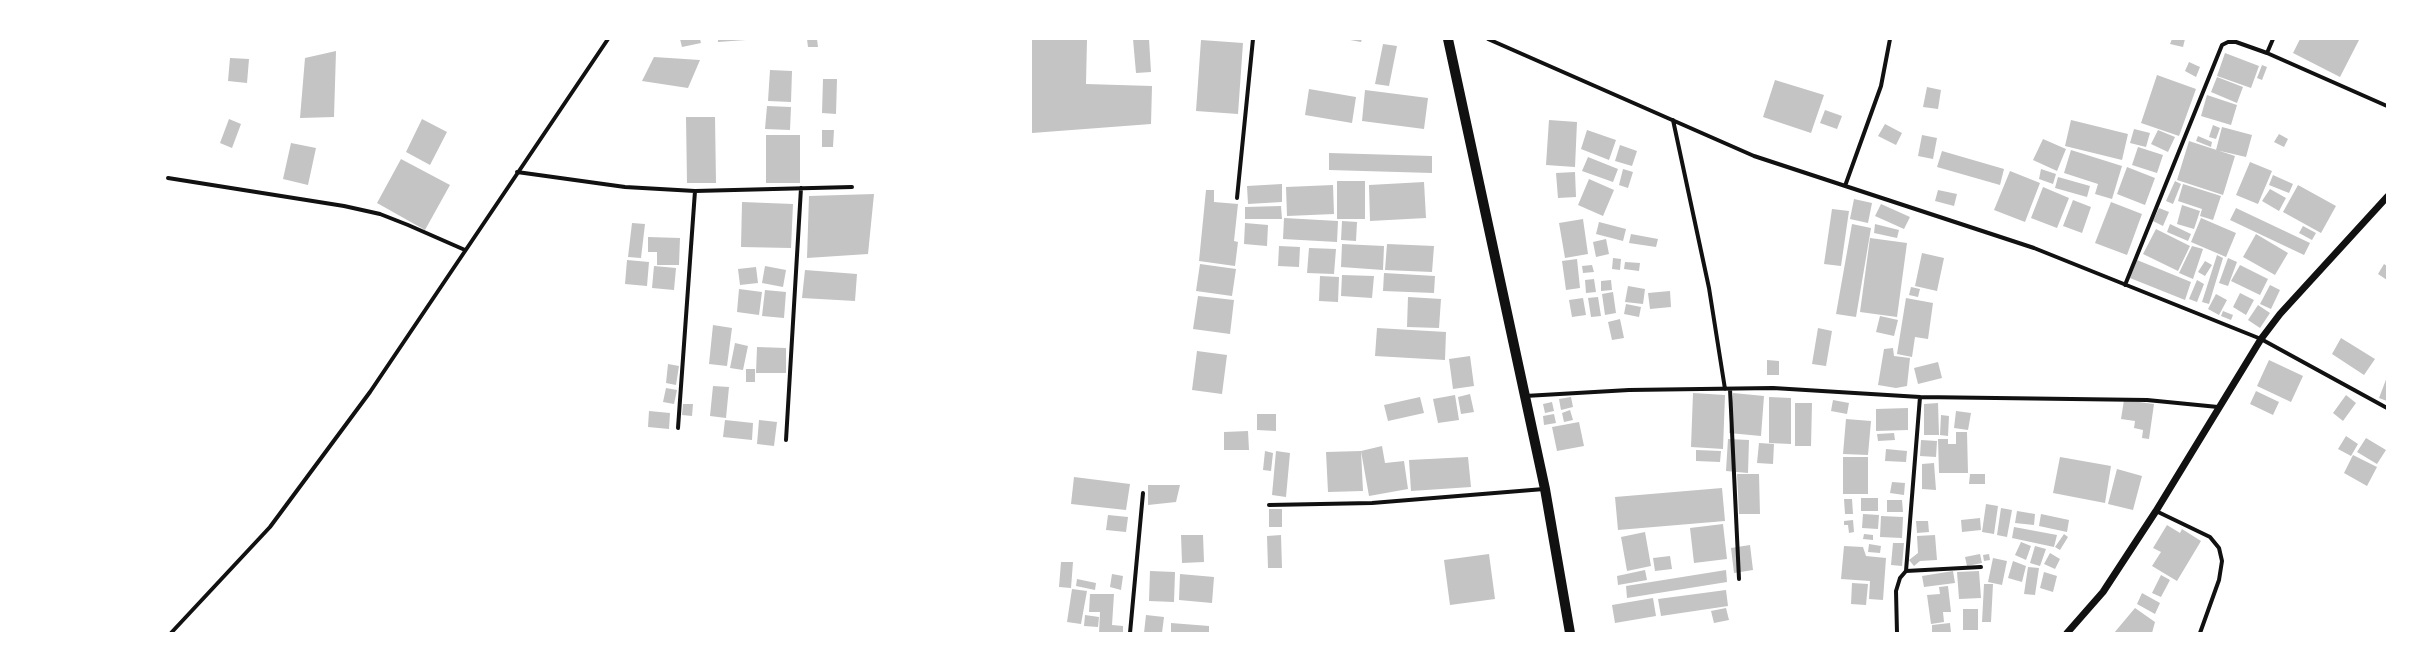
<!DOCTYPE html>
<style>
body{margin:0}
#map{position:relative;width:2426px;height:672px;overflow:hidden;background:#fff;font-family:Jost,sans-serif}
canvas{display:block}
.frame{position:absolute;inset:0;border:40px solid #fff;pointer-events:none}
</style>
<div id="map">
<canvas width="2426" height="672"></canvas>
<div class="frame"></div>
</div>
<script>
const ctx = document.querySelector('canvas').getContext('2d');
ctx.lineJoin = 'round';
function fill(path, color) { ctx.fillStyle = color; ctx.fill(path, 'evenodd'); }
const shape = rows => new Path2D(rows.map(r => 'M' + r).join(''));
function stroke(path, color, width, dash) { ctx.strokeStyle = color; ctx.lineWidth = width; ctx.lineCap = dash ? 'butt' : 'round'; ctx.setLineDash(dash || []); ctx.stroke(path); }
const building = shape([
 [680,39,700,39,701,43,682,47],
 [718,39,745,39,746,40,718,42],
 [807,39,817,39,818,47,808,47],
 [1032,39,1087,39,1086,84,1152,86,1151,124,1032,133],
 [1133,39,1149,39,1151,72,1136,73],
 [1345,39,1362,39,1361,42],
 [2172,39,2185,39,2183,47,2170,44],
 [2300,39,2356,39,2359,40,2340,77,2293,53],
 [1201,40,1243,43,1238,114,1196,111],
 [1383,44,1397,46,1389,86,1375,84],
 [336,51,334,117,300,118,305,58],
 [2225,53,2259,66,2251,88,2217,76],
 [654,57,700,60,688,88,642,81],
 [230,58,249,59,247,83,228,81],
 [2189,62,2200,67,2196,77,2185,71],
 [2262,65,2267,67,2262,80,2257,78],
 [770,70,792,71,791,102,768,101],
 [2157,75,2196,89,2179,136,2141,123],
 [2217,77,2243,87,2237,103,2211,92],
 [823,79,837,79,836,114,822,113],
 [1775,80,1824,95,1811,133,1763,117],
 [1927,87,1941,90,1938,109,1923,107],
 [1309,89,1356,97,1352,123,1305,115],
 [1365,90,1428,98,1424,129,1362,121],
 [2207,95,2237,105,2231,125,2201,116],
 [767,106,791,107,790,130,765,129],
 [1825,110,1842,116,1837,129,1820,123],
 [686,117,715,117,716,183,687,183],
 [229,119,241,124,232,148,220,143],
 [422,119,447,132,430,165,406,152],
 [1549,120,1577,122,1575,167,1546,165],
 [2071,120,2128,134,2122,160,2065,146],
 [1885,124,1902,133,1896,145,1878,136],
 [2213,125,2220,128,2216,139,2209,137],
 [2222,127,2252,135,2246,157,2216,150],
 [2134,129,2150,133,2146,147,2130,143],
 [822,130,834,130,833,147,822,147],
 [1587,130,1616,140,1609,160,1581,149],
 [2158,130,2175,137,2168,152,2151,144],
 [2279,134,2288,139,2284,147,2274,142],
 [766,135,800,135,800,183,766,183],
 [1922,135,1937,138,1933,159,1918,156],
 [2198,136,2212,142,2211,147,2196,141],
 [2043,139,2066,149,2057,171,2033,160],
 [2189,141,2235,156,2223,195,2177,180],
 [291,143,316,148,308,185,283,179],
 [1620,145,1637,151,1632,166,1615,161],
 [2138,147,2163,155,2157,173,2132,165],
 [2071,150,2122,166,2112,199,2095,194,2098,184,2064,173],
 [1942,151,2004,169,2000,185,1937,167],
 [1329,153,1432,156,1432,173,1329,170],
 [1588,157,1618,169,1613,182,1582,171],
 [401,159,450,185,425,230,377,203],
 [2250,162,2272,171,2258,204,2236,195],
 [2127,167,2155,178,2145,205,2117,194],
 [1623,169,1633,172,1628,188,1619,185],
 [2041,169,2056,174,2053,184,2039,179],
 [2010,171,2040,183,2025,222,1994,210],
 [1575,172,1576,197,1558,198,1556,173],
 [2273,175,2293,184,2289,193,2269,185],
 [2058,177,2090,186,2087,197,2055,188],
 [1589,179,1614,190,1603,216,1578,205],
 [1337,181,1365,181,1365,219,1337,219],
 [2175,181,2181,184,2173,204,2166,201],
 [1424,182,1426,218,1370,221,1369,185],
 [1282,184,1282,202,1248,204,1247,186],
 [2183,184,2221,196,2213,220,2200,216,2202,209,2178,201],
 [1333,185,1334,214,1287,216,1286,187],
 [2298,185,2336,206,2321,233,2283,212],
 [2043,187,2069,198,2057,228,2031,218],
 [2270,189,2286,198,2279,211,2262,201],
 [1206,190,1214,190,1214,202,1238,204,1234,241,1238,242,1235,266,1199,261],
 [1938,190,1957,194,1954,206,1935,201],
 [874,194,868,254,807,258,809,196],
 [1854,199,1872,203,1868,223,1850,219],
 [2073,200,2091,207,2082,233,2063,226],
 [742,202,793,204,791,248,741,247],
 [2111,202,2142,214,2127,255,2095,243],
 [1881,204,1910,217,1904,229,1875,216],
 [2182,205,2200,211,2194,229,2177,224],
 [1281,206,1282,219,1245,219,1245,207],
 [2159,208,2169,212,2163,226,2153,221],
 [2236,208,2310,243,2304,255,2230,220],
 [1832,209,1849,211,1841,266,1824,264],
 [1284,218,1338,221,1337,242,1283,239],
 [2201,218,2236,233,2226,257,2191,242],
 [1583,219,1588,254,1565,258,1559,223],
 [1342,221,1357,222,1356,241,1341,240],
 [1599,222,1626,229,1623,241,1596,234],
 [632,223,645,224,641,258,628,257],
 [1245,223,1268,225,1267,246,1244,244],
 [1852,224,1871,228,1856,317,1836,314],
 [1875,224,1899,230,1897,238,1874,233],
 [2170,224,2191,234,2188,241,2167,232],
 [2303,226,2316,233,2312,240,2299,233],
 [2156,229,2190,246,2178,271,2143,254],
 [1631,234,1658,239,1656,247,1629,243],
 [2256,234,2288,253,2275,275,2243,257],
 [648,237,680,238,679,265,657,265,657,252,648,252],
 [1870,238,1907,243,1897,317,1860,312],
 [1606,239,1609,254,1596,257,1593,242],
 [1342,244,1384,246,1383,270,1341,267],
 [1387,244,1434,246,1432,272,1385,270],
 [1279,246,1300,247,1299,267,1278,266],
 [2192,246,2203,249,2193,279,2179,273],
 [1309,248,1336,249,1334,274,1307,273],
 [1922,253,1944,258,1937,291,1915,286],
 [2217,255,2223,258,2209,304,2202,302],
 [1613,258,1621,259,1620,270,1612,269],
 [2228,258,2237,262,2228,286,2219,283],
 [1577,259,1580,288,1566,290,1562,261],
 [627,260,649,262,647,286,625,284],
 [2137,260,2191,282,2185,300,2130,278],
 [2205,261,2212,265,2205,276,2198,272],
 [1625,262,1640,263,1639,271,1624,269],
 [1200,264,1236,269,1232,296,1196,291],
 [2384,264,2387,266,2387,280,2378,274],
 [1592,265,1594,272,1583,273,1582,266],
 [2240,265,2268,279,2260,295,2231,281],
 [654,266,676,268,674,290,652,288],
 [765,266,786,270,783,287,762,283],
 [756,267,758,283,740,285,738,269],
 [805,270,857,274,855,301,802,298],
 [1384,273,1435,276,1434,293,1383,291],
 [1342,275,1374,276,1372,298,1341,296],
 [1320,276,1339,277,1338,302,1319,301],
 [1594,279,1596,292,1586,293,1585,280],
 [1611,280,1612,290,1601,291,1601,281],
 [2197,280,2204,284,2197,302,2189,299],
 [2270,285,2280,290,2271,309,2260,304],
 [1628,286,1645,289,1643,304,1625,302],
 [1911,287,1920,289,1918,297,1909,295],
 [739,289,762,292,759,315,737,312],
 [765,290,786,292,784,318,762,316],
 [1670,291,1671,307,1650,309,1648,293],
 [1613,292,1616,313,1605,315,1602,294],
 [2240,293,2254,300,2246,315,2233,307],
 [2216,294,2227,300,2219,315,2208,309],
 [1198,296,1234,300,1230,334,1193,329],
 [1408,297,1441,299,1439,328,1407,327],
 [1598,297,1601,316,1591,317,1588,298],
 [1583,298,1586,315,1572,317,1569,300],
 [1906,298,1933,303,1928,339,1915,337,1912,357,1897,354],
 [1626,304,1641,307,1639,317,1624,314],
 [2258,305,2270,313,2260,328,2248,320],
 [2223,311,2233,315,2231,320,2221,316],
 [1880,316,1898,320,1894,336,1876,332],
 [1620,319,1624,338,1612,340,1608,322],
 [713,325,732,328,727,366,709,364],
 [1377,328,1446,332,1445,360,1375,356],
 [1818,328,1832,331,1826,366,1812,364],
 [2341,338,2375,359,2364,375,2332,354],
 [735,343,748,346,743,370,730,368],
 [757,347,786,348,786,373,756,373],
 [1893,348,1894,356,1910,358,1907,386,1896,388,1878,385,1884,349],
 [1197,351,1227,355,1222,394,1192,390],
 [1470,356,1474,386,1453,389,1449,359],
 [1767,360,1779,361,1779,375,1767,375],
 [2269,360,2303,376,2291,402,2257,386],
 [1938,362,1942,378,1918,384,1914,368],
 [668,364,679,366,676,385,666,383],
 [746,369,755,369,755,382,746,382],
 [2387,377,2387,401,2379,398],
 [713,386,729,387,726,418,710,416],
 [666,388,677,390,674,404,663,402],
 [2256,391,2279,402,2273,415,2250,404],
 [1693,393,1725,395,1723,449,1691,447],
 [1733,393,1764,396,1761,436,1729,433],
 [1470,394,1474,412,1461,414,1458,397],
 [1455,395,1459,420,1438,423,1433,399],
 [2346,395,2356,403,2343,421,2333,413],
 [1420,397,1424,413,1388,421,1384,405],
 [1571,397,1573,407,1561,410,1559,399],
 [1769,397,1791,398,1791,444,1769,443],
 [1833,400,1849,403,1847,414,1831,411],
 [2124,400,2154,404,2149,439,2142,438,2143,430,2134,428,2135,421,2121,419],
 [1552,402,1554,411,1545,413,1543,404],
 [1795,403,1812,403,1811,446,1795,446],
 [1938,403,1939,435,1924,435,1924,404],
 [683,404,693,404,692,416,682,415],
 [1908,408,1908,430,1876,431,1876,409],
 [1570,410,1573,420,1564,422,1562,413],
 [649,411,670,413,669,429,648,427],
 [1956,411,1971,413,1968,430,1954,428],
 [1257,414,1276,414,1276,431,1257,430],
 [1554,414,1556,423,1544,425,1543,416],
 [1941,415,1949,416,1948,436,1940,435],
 [1846,419,1871,421,1868,455,1843,454],
 [725,420,753,423,752,440,723,437],
 [759,420,777,422,774,446,757,444],
 [1579,422,1584,446,1557,451,1552,427],
 [1248,431,1249,450,1224,450,1224,432],
 [1956,432,1967,432,1968,473,1939,473,1938,439,1948,439,1948,444,1956,444],
 [1894,433,1895,440,1878,441,1877,434],
 [2346,436,2358,444,2351,456,2338,449],
 [2366,438,2386,450,2377,464,2357,452],
 [1728,439,1749,440,1748,473,1726,471],
 [1921,440,1937,441,1936,457,1920,456],
 [1759,443,1774,444,1773,464,1757,463],
 [1382,446,1385,463,1404,461,1408,489,1369,496,1361,451],
 [1886,449,1907,451,1906,462,1885,461],
 [1696,450,1721,451,1720,462,1696,461],
 [1265,451,1273,453,1271,471,1263,470],
 [1276,451,1290,453,1286,497,1272,495],
 [1361,451,1363,491,1328,492,1326,452],
 [2353,455,2377,467,2367,486,2344,473],
 [1468,457,1471,487,1411,491,1409,460],
 [1843,457,1868,457,1868,494,1843,494],
 [2060,457,2111,466,2105,503,2053,493],
 [1934,463,1936,490,1922,489,1922,464],
 [2117,469,2142,476,2133,510,2108,504],
 [1737,474,1759,474,1760,514,1739,514],
 [1970,474,1985,474,1985,484,1969,484],
 [1074,477,1130,484,1126,510,1071,504],
 [1892,482,1905,483,1904,495,1890,493],
 [1148,485,1180,485,1176,502,1148,505],
 [1722,488,1725,521,1618,530,1615,497],
 [1861,498,1878,498,1878,511,1861,511],
 [1844,499,1852,499,1853,514,1845,514],
 [1887,500,1902,500,1903,512,1887,512],
 [1986,504,1998,506,1994,534,1982,532],
 [2001,508,2012,510,2007,537,1997,535],
 [1269,509,1282,509,1282,527,1269,527],
 [2017,511,2035,514,2034,525,2015,523],
 [1863,514,1879,515,1878,529,1862,528],
 [2041,514,2069,520,2067,532,2039,526],
 [1108,515,1128,517,1126,532,1106,530],
 [1881,516,1903,517,1902,538,1880,537],
 [1980,518,1981,530,1962,532,1961,520],
 [1853,520,1854,532,1849,533,1848,525,1844,525,1844,521],
 [1916,521,1928,521,1929,532,1917,533],
 [1723,524,1727,559,1694,563,1690,528],
 [2167,525,2180,533,2182,529,2201,541,2177,581,2152,566,2161,552,2153,548],
 [2014,527,2057,535,2054,547,2012,538],
 [1645,532,1651,566,1627,571,1621,537],
 [1864,534,1873,535,1873,540,1863,539],
 [2064,534,2068,537,2060,550,2055,547],
 [1181,535,1203,535,1204,562,1182,563],
 [1281,535,1282,568,1268,568,1267,536],
 [1935,535,1937,560,1920,561,1914,566,1909,560,1918,553,1917,536],
 [2021,542,2031,546,2026,560,2015,555],
 [1893,543,1904,543,1902,566,1891,565],
 [1869,544,1881,546,1880,553,1868,552],
 [1750,545,1753,570,1734,573,1731,548],
 [1844,546,1863,547,1866,556,1886,558,1883,600,1869,599,1870,581,1841,579],
 [2035,546,2046,549,2040,566,2030,563],
 [2050,553,2060,559,2055,569,2044,564],
 [1489,554,1495,599,1450,605,1444,560],
 [1980,554,1982,563,1967,566,1965,557],
 [1989,554,1990,560,1984,561,1983,555],
 [1670,556,1672,569,1655,571,1653,558],
 [1993,558,2007,561,2002,585,1988,582],
 [2013,561,2026,566,2022,582,2008,578],
 [1061,562,1073,562,1071,588,1059,587],
 [2028,567,2039,568,2035,595,2024,594],
 [1645,570,1647,580,1618,585,1617,576],
 [1726,570,1727,582,1627,598,1626,586],
 [1150,571,1175,572,1174,602,1149,601],
 [1953,571,1955,583,1924,587,1922,576],
 [1979,571,1981,598,1959,599,1957,572],
 [2044,572,2057,576,2053,592,2040,588],
 [1112,574,1123,576,1121,590,1110,587],
 [1180,574,1214,577,1212,603,1179,600],
 [2161,575,2170,580,2161,597,2152,593],
 [1077,579,1096,583,1095,590,1076,586],
 [1852,583,1868,584,1866,605,1851,604],
 [1984,584,1993,584,1991,622,1982,622],
 [1948,586,1951,612,1943,612,1944,622,1931,624,1927,595,1940,594,1939,587],
 [1072,589,1087,591,1081,624,1067,622],
 [1726,590,1728,606,1661,616,1658,599],
 [2142,593,2160,603,2155,614,2137,604],
 [1090,594,1114,594,1112,625,1123,626,1123,633,1099,633,1100,612,1089,612],
 [1653,598,1656,616,1615,623,1612,605],
 [1726,608,1729,620,1714,623,1711,611],
 [2135,608,2155,622,2152,633,2114,633],
 [1963,609,1978,609,1978,630,1963,630],
 [1085,615,1099,617,1098,627,1084,626],
 [1146,615,1164,617,1162,633,1144,633],
 [1171,623,1209,626,1209,633,1171,633],
 [1950,623,1951,633,1932,633,1932,625]
]);
const minor = shape([
 [1488,39,1754,156,2034,248,2261,339,2387,408],
 [2267,53,2273,39],
 [1673,120,1709,288,1725,389],
 [517,172,625,187,695,191,852,187],
 [168,178,344,206,380,214,408,225,465,250],
 [1845,186,1881,86,1890,39],
 [1237,198,1253,39],
 [2125,285,2222,45,2228,42,2236,42,2267,53,2387,106],
 [1730,389,1739,579],
 [1525,396,1629,390,1773,388,1920,397,2147,400,2218,407],
 [678,428,695,191],
 [786,440,801,188],
 [1269,505,1372,503,1544,489],
 [2156,511,2210,537,2219,548,2222,561,2219,580,2200,633],
 [1906,571,1920,397],
 [171,633,270,527,370,392,608,39],
 [1130,633,1143,493],
 [1897,633,1896,591,1900,578,1906,571,1981,567]
]);
const tertiary = shape([
 [2067,633,2103,592,2156,511,2261,339,2280,314,2387,197]
]);
const primary = shape([
 [1448,39,1545,489,1570,633]
]);
fill(building, '#c4c4c4');
stroke(minor, '#111', 4);
stroke(tertiary, '#111', 7);
stroke(primary, '#111', 10);
</script>
